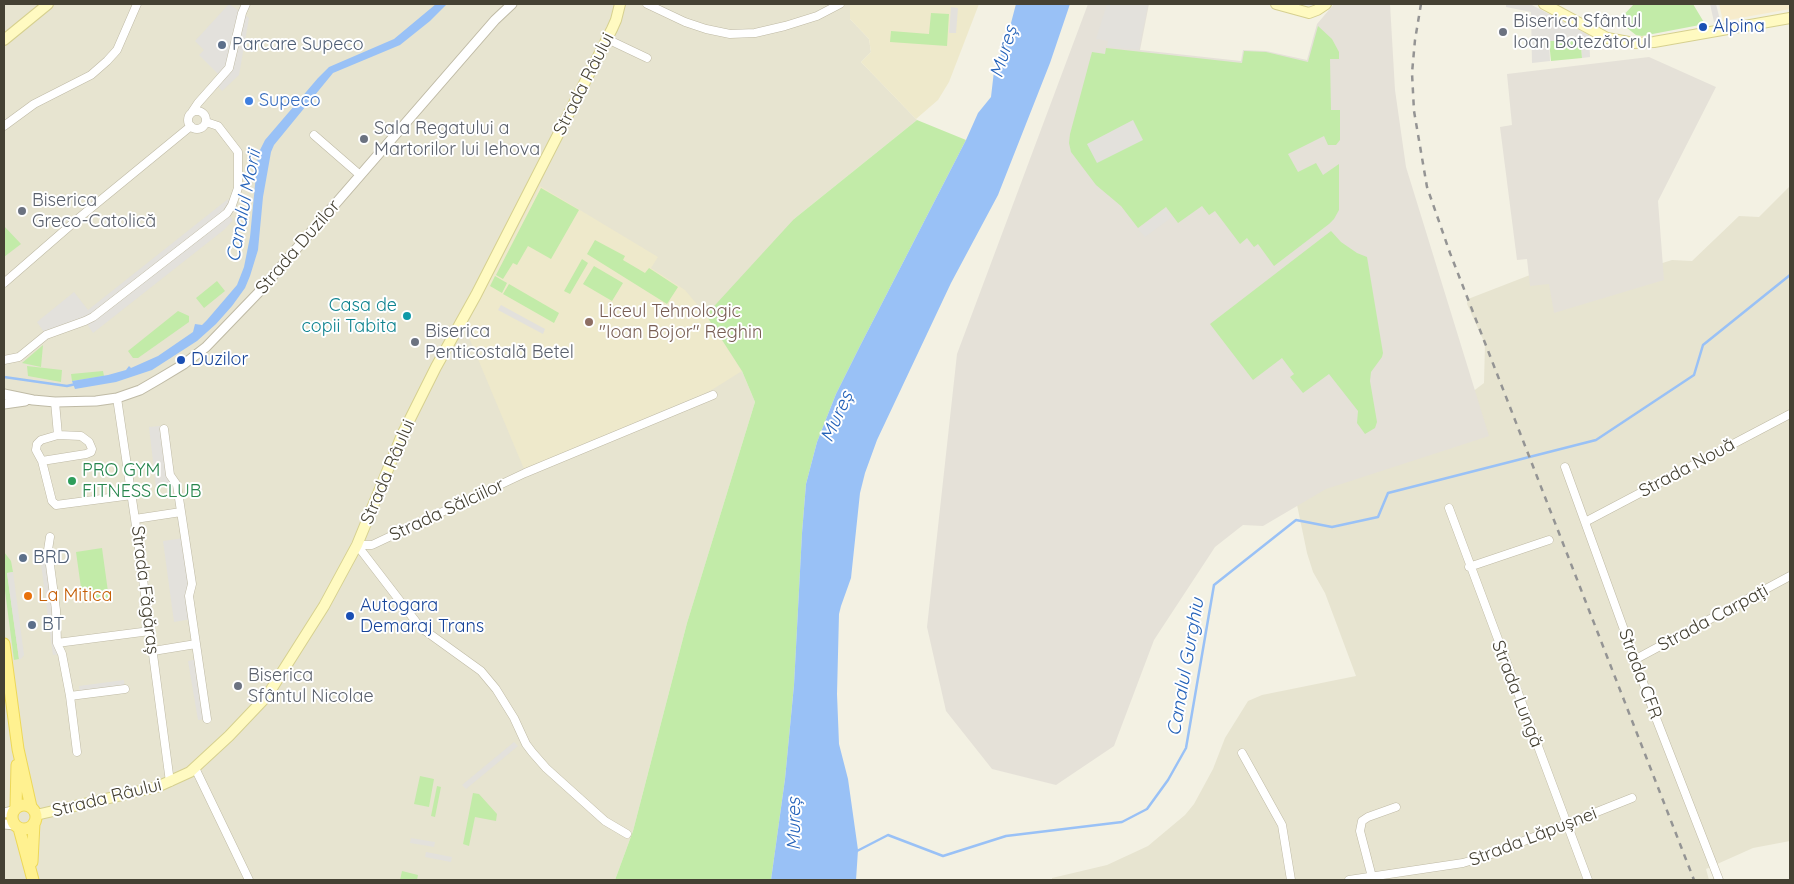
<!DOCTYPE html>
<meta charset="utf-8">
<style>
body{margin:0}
#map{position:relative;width:1794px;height:884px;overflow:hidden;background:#f3f1e3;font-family:Quicksand,sans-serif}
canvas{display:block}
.frame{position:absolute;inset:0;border:5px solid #454133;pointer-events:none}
</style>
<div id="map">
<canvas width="1794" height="884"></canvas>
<div class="frame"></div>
</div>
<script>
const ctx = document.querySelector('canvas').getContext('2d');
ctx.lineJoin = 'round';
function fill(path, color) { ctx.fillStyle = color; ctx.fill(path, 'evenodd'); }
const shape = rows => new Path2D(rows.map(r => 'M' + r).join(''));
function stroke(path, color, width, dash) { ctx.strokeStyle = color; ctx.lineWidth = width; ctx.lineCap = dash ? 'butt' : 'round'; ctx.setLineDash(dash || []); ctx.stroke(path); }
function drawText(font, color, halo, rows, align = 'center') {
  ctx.font = font + ' Quicksand,sans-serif'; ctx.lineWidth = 4; ctx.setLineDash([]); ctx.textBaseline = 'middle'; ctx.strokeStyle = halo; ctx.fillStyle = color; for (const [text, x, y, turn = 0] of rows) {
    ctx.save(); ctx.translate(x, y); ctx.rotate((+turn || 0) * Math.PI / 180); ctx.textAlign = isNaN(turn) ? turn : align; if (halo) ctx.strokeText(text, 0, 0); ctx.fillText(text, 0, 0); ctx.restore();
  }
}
const residential = shape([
 [4,4,850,4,850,19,869,39,871,52,861,62,917,120,794,219,742,371,755,402,687,623,633,831,615,880,4,880],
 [1790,186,1790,841,1753,848,1706,869,1709,880,1052,880,1052,878,1107,865,1148,846,1185,815,1194,804,1213,769,1225,738,1248,701,1262,695,1356,676,1325,593,1313,572,1307,553,1296,500,1410,439,1484,383,1485,344,1467,304,1468,299,1530,275,1653,266,1672,260,1692,261,1739,216,1759,217]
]);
const commercial = shape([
 [1719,4,1790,4,1790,9,1723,21]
]);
const industrial = shape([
 [1088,4,1149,4,1140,50,1241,61,1243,50,1266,51,1307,60,1317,24,1334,4,1390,4,1395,90,1406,167,1489,436,1326,489,1263,526,1243,525,1215,547,1154,640,1114,746,1056,785,992,769,946,711,927,627,957,354],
 [1649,57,1716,87,1658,201,1664,280,1554,313,1549,284,1530,286,1527,259,1517,260,1500,127,1512,125,1507,74]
]);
const education = shape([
 [850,4,979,4,949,82,938,100,916,119,861,62,871,52,869,39,850,19],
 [540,186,658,257,651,268,685,290,706,315,742,371,710,391,524,469,465,328]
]);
const green = shape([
 [1634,4,1693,4,1705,24,1642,36,1636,35,1618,21],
 [931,13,949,14,947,46,890,42,891,31,929,34],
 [1318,26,1332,39,1339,52,1339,59,1330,59,1331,110,1340,110,1340,140,1336,145,1328,145,1324,136,1288,154,1298,172,1316,163,1323,175,1339,164,1339,210,1334,219,1329,224,1274,266,1258,244,1254,247,1247,238,1240,244,1215,211,1209,215,1202,206,1178,223,1166,207,1138,228,1121,206,1096,185,1071,152,1069,143,1070,134,1092,52,1105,54,1106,48,1242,63,1244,51,1266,52,1308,62],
 [1581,40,1582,58,1551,61,1549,41],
 [917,120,966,140,861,344,836,394,817,442,806,484,802,533,794,685,785,779,771,880,615,880,633,831,687,623,755,402,742,371,706,315,794,219],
 [541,188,579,210,551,259,528,246,517,265,513,263,503,279,496,275],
 [4,226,21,244,4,257],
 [1331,231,1341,242,1357,253,1367,257,1383,353,1382,357,1371,372,1370,381,1377,422,1375,428,1365,434,1357,423,1358,411,1329,374,1303,393,1290,377,1294,374,1282,358,1253,380,1210,324],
 [595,240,625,256,623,260,645,273,649,268,678,287,667,304,587,254],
 [582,259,588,263,570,294,564,291],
 [594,266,623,283,612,301,583,284],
 [495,276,507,283,502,293,490,286],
 [217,281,225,291,204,308,196,298],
 [509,284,559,313,554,323,503,294],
 [178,311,189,316,189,322,138,358,133,358,128,351],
 [43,345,41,367,22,363],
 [27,366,62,370,61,382,28,376],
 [103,371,104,376,72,381,71,374],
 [102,548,109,599,83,602,76,552],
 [4,552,11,561,13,572,7,573,19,659,14,660,4,583],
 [420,776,434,779,429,807,414,804],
 [437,786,441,787,435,817,431,816],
 [473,793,479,794,497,814,496,821,475,817,469,846,463,844],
 [402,871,418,875,417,880,400,880]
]);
const parking = shape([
 [229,4,249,18,239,75,222,91,217,85,223,79,199,55,204,50,195,41],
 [1107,4,1148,4,1139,50,1107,47,1108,41,1096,39],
 [1506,4,1530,4,1589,35,1590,57,1582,58,1581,39,1549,41,1550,61,1532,63,1531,12,1506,7],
 [1710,4,1716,4,1720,20,1714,22],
 [951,7,958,8,956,33,949,33],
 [1133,120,1143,140,1097,163,1087,144],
 [228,199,232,205,227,213,233,220,225,229,93,333,85,321,46,335,37,322,74,292,88,310],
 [1166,208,1172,217,1145,237,1138,229],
 [501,305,545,329,543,334,498,310],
 [160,426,164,429,170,475,177,485,156,487,149,427],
 [184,538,192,619,174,622,163,541],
 [49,555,62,654,53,655,40,556],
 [13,572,24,655,21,659,19,659,7,573],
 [198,659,207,719,198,720,188,661],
 [124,680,125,689,80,695,79,686],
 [514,742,518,746,466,789,462,785],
 [411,838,435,842,434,847,410,843],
 [426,852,452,857,451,862,425,857]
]);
const water = shape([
 [436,4,447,4,430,21,400,45,333,73,274,145,271,152,263,197,258,250,250,276,245,288,232,306,216,324,197,341,152,370,116,382,75,389,72,381,108,375,126,370,129,366,131,368,158,356,193,332,195,324,202,325,207,320,237,285,244,267,250,237,258,154,265,140,318,78,329,67,394,39],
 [1016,4,1070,4,1050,63,998,195,951,283,877,440,865,473,860,493,851,578,841,606,839,614,837,694,839,744,848,779,858,850,856,880,771,880,785,779,794,685,802,533,806,484,817,442,836,394,861,344,966,140,978,113,991,97,994,71,1006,42]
]);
const stream = shape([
 [4,377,67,386,76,384],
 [857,851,888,835,943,856,1006,836,1122,822,1147,809,1168,780,1186,748,1214,585,1296,520,1332,527,1378,517,1388,493,1596,440,1694,375,1703,345,1790,275]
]);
const minor = shape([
 [647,4,685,22,706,29,730,34,755,33,785,26,817,16,840,4],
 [607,39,647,58],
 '188 120a9 9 0 1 1 18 0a9 9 0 1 1-18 0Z',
 [192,112,198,103,229,68,242,13,246,4],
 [4,126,34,104,91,75,107,61,117,50,137,4],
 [314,135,360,175],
 [4,283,80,217,191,126],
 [4,360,19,357,46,335,85,321,93,317,227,213,232,205,238,188,238,152,218,126,206,122],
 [117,398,135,519,170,782],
 [164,429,170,475,177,485,192,584,189,596,207,719],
 [58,435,41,440,37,444,36,450,42,461,52,501,56,505,132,495],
 [42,461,86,454,91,452,92,449,89,442,81,436,58,435,55,402],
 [1565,467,1656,718,1719,880],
 [1449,508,1588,880],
 [135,519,181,512],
 [1585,522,1790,414],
 [50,537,48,550,56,610,57,643,62,654,70,696,77,752],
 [357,545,420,627,481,671,496,689,514,718,526,744,532,752,546,768,605,821,627,834],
 [357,545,372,545,525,473,713,395],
 [1469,567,1549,540],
 [57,643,150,631],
 [153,651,196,644],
 [1636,659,1790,576],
 [70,696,125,689],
 [1242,753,1282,825,1291,880],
 [195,768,249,880],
 [1372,877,1360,831,1362,821,1368,817,1396,807],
 [1349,880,1463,863,1486,856,1632,798]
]);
const tertiary = shape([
 [4,394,33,400,55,402,96,401,117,398,140,390,159,379,184,364,206,347,258,293,495,20,512,4],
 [4,404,25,401],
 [4,813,13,811],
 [4,824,15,825]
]);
const secondary = shape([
 [1276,4,1309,13,1317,10,1326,4],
 [1544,4,1607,38,1634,43,1654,42,1790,18],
 [4,40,48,4],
 [36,815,157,787,190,772,229,736,267,696,324,606,357,545,402,435,436,367,476,295,612,29,616,20,620,4]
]);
const primary = shape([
 [4,644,18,749,31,807],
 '12 817a12 12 0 1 1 24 0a12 12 0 1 1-24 0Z',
 [16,807,17,765],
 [19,828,33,880],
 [32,862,34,823]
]);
const rail = shape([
 [1421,4,1415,40,1412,73,1414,111,1427,187,1450,253,1694,880]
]);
const markers = [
 [1703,27,5,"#1a4fb4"],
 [1503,32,5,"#6b7280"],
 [222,45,5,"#5c6f8a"],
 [249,101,5,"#3f7fe0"],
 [364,139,5,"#6b7280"],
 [22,211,5,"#6b7280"],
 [407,316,5,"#0f9aa8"],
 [589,322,5,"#8d6e63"],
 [415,342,5,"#6b7280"],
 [181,360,5,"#1a4fb4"],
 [72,481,5,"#2e9e5b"],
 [23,558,5,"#5c6f8a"],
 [28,596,5,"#e8710a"],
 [350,616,5,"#1a4fb4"],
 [32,625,5,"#5c6f8a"],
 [238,686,5,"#6b7280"]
];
const worshipNames = [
 ["Biserica Sfântul",1513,22],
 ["Ioan Botezătorul",1513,43],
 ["Sala Regatului a",374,129],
 ["Martorilor lui Iehova",374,150],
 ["Biserica",32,201],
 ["Greco-Catolică",32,222],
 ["Biserica",425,332],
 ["Penticostală Betel",425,353],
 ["Biserica",248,676],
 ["Sfântul Nicolae",248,697]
];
const transitNames = [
 ["Alpina",1713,27],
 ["Duzilor",191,360],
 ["Autogara",360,606],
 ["Demaraj Trans",360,627]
];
const serviceNames = [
 ["Parcare Supeco",232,45],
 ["BRD",33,558],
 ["BT",42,625]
];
const streetNames = [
 ["Strada Râului",584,84,-63],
 ["Strada Duzilor",298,247,-49],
 ["Strada Nouă",1687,468,-28],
 ["Strada Râului",388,472,-67],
 ["Strada Sălciilor",447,510,-25],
 ["Strada Făgăraș",145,590,83],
 ["Strada Carpați",1713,618,-28],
 ["Strada CFR",1640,674,70],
 ["Strada Lungă",1517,694,69],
 ["Strada Râului",107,798,-14],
 ["Strada Lăpușnei",1533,837,-21]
];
const shopNames = [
 ["Supeco",259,101]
];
const cultureNames = [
 ["Casa de",397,306],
 ["copii Tabita",397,327]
];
const educationNames = [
 ["Liceul Tehnologic",599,312],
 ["\"Ioan Bojor\" Reghin",599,333]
];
const leisureNames = [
 ["PRO GYM",82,471],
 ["FITNESS CLUB",82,492]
];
const foodNames = [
 ["La Mitica",38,596]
];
const waterNames = [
 ["Mureș",1004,52,-73],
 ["Canalul Morii",244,206,-79],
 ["Mureș",837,417,-66],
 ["Canalul Gurghiu",1186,667,-80],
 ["Mureș",794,824,-90]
];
fill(residential, '#e7e4d0');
fill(commercial, '#f7eccc');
fill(industrial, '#e5e1d8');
fill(education, '#eee9cb');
fill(green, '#c2eba8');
fill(parking, '#e3e1dc');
fill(water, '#99c1f6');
stroke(stream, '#99c1f6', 2.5);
stroke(minor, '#bfbaa5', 9);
stroke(tertiary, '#bfbaa5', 11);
stroke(secondary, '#d6d08f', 12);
stroke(primary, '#edd857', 13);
stroke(minor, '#fff', 8);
stroke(tertiary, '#fff', 9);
stroke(secondary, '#fffac1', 10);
stroke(primary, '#fff190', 11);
stroke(rail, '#949494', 2.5, [6, 6]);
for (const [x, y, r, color] of markers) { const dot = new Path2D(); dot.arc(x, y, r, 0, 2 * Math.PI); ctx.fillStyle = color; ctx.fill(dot); stroke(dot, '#fff', 2); }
drawText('18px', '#5b616d', '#fff', worshipNames, 'left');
drawText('18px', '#164399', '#fff', transitNames, 'left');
drawText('18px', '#4e5e75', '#fff', serviceNames, 'left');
drawText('18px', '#454133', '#fff', streetNames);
drawText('18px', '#366cbe', '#fff', shopNames, 'left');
drawText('18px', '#0d838f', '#fff', cultureNames, 'right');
drawText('18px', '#785e54', '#fff', educationNames, 'left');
drawText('18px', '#27864d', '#fff', leisureNames, 'left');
drawText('18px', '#c56008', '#fff', foodNames, 'left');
drawText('italic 19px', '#2462b9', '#fff', waterNames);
</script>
